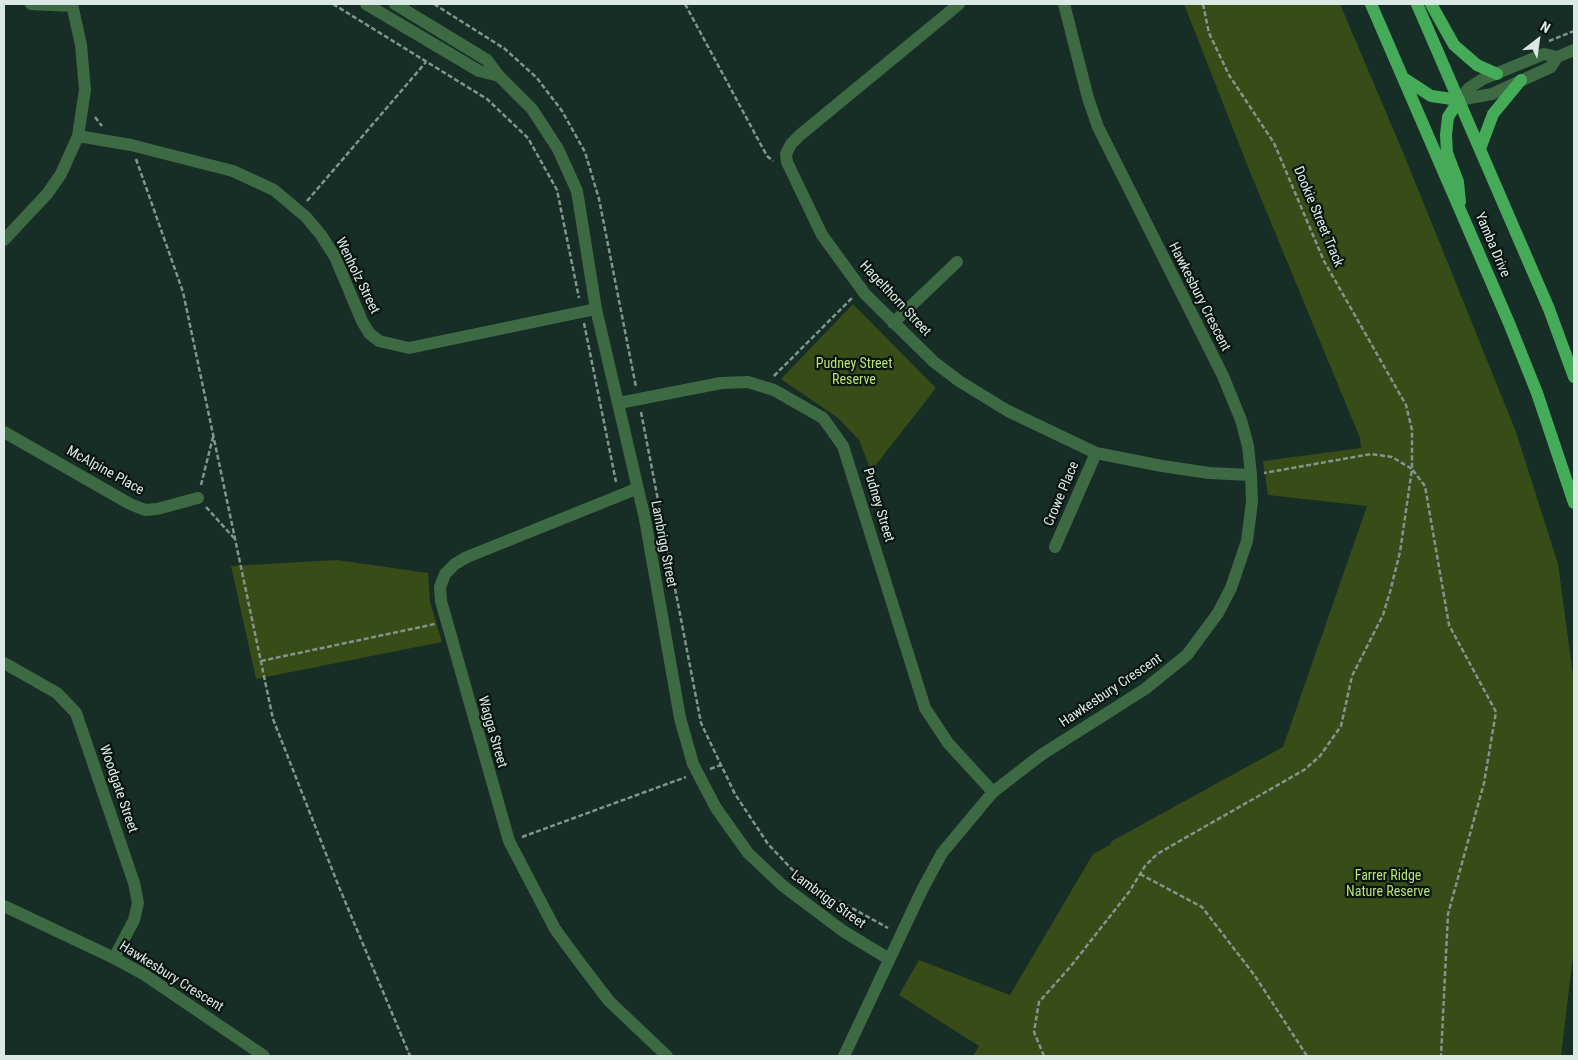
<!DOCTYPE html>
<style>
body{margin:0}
#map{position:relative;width:1578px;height:1060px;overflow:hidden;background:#162e26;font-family:"Roboto Condensed",sans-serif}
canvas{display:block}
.frame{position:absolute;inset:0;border:5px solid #dae9e3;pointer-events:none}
.north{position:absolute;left:1513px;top:15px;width:50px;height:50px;-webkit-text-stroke:4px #0a1410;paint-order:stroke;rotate:30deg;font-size:14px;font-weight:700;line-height:20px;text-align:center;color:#dae9e3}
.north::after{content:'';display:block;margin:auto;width:18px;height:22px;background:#dae9e3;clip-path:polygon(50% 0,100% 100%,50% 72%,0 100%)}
</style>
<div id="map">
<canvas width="1578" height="1060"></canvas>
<div class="frame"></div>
<div class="north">N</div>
</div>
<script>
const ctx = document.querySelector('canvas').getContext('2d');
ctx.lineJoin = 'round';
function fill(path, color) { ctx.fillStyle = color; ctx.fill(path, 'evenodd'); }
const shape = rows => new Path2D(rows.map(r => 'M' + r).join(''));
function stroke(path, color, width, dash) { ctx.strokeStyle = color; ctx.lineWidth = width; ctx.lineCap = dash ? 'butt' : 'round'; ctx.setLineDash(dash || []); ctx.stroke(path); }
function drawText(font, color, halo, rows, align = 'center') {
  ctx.font = font + ' "Roboto Condensed",sans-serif'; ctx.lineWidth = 4.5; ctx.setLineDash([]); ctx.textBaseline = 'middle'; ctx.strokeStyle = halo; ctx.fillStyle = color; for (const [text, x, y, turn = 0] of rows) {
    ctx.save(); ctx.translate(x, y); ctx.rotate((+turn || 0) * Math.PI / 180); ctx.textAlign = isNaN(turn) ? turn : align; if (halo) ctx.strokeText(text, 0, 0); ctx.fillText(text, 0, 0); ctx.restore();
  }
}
const green = shape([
 [1184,4,1340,4,1405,157,1516,432,1558,564,1574,683,1574,948,1561,1056,973,1056,979,1046,899,995,919,960,1010,995,1093,854,1110,845,1112,841,1283,747,1367,506,1268,495,1263,461,1361,448,1360,438,1248,167],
 [853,304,936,388,871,471,859,440,838,418,781,379],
 [337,560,428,573,430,602,442,642,256,679,231,566]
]);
const path = shape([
 [333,4,487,99,528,138,557,190,579,298],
 [434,4,505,49,537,78,562,111,585,152,599,199,636,387],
 [685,4,767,156,773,161],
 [1203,4,1209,33,1229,75,1274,143,1324,261,1406,405,1412,430,1412,469,1425,486,1449,625,1496,712,1484,783,1448,914,1441,1056],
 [1549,41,1574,31],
 [95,117,102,126],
 [136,159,183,292,273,719,339,887,410,1056],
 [307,201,426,62],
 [584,323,616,482],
 [774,376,852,298],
 [641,412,701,723,721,765,735,794,768,844,803,881,888,928],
 [201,485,213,437],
 [206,507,234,538],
 [261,661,435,624],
 [710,769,721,765],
 [522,837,686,777],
 [1140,874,1202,907,1255,976,1307,1056],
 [1044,1056,1034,1032,1039,1002,1071,966,1129,892,1145,866,1157,854,1304,770,1320,756,1341,726,1352,676,1383,615,1390,592,1400,552,1412,469,1392,457,1371,454,1264,473]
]);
const minor = shape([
 [31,4,72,6],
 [959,4,800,135,791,144,786,154,787,162,822,235,865,294,934,362,959,381,1008,411,1096,453,1162,466,1209,473,1251,475],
 [78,136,131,145,233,171,274,190,306,217,321,235,335,257,362,321,369,333,379,341,409,348,596,309],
 [4,240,47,194,61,174,78,136,85,90,81,45,72,4],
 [893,323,957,262],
 [619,403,721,383,748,382,774,390,823,418,843,446,925,708,948,743,993,792],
 [4,432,130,504,145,510,157,509,198,498],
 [636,489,467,557,455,564,445,574,440,587,441,601,509,841,555,929,580,963,609,1001,667,1056],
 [1055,547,1096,453],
 [4,663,57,693,76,713,134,883,138,903,134,920,114,958]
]);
const tertiary = shape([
 [366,4,479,71,499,76],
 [395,4,487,60,499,76,532,109,558,149,577,191,596,309,645,519,680,718,693,764,716,808,748,853,783,886,843,931,889,959],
 [1459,100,1492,94,1551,67,1557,57,1574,50],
 [1459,100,1469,88,1483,79,1544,54,1557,57],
 [4,906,114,958,145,975,264,1056],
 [844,1056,922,890,942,853,993,792,1041,755,1145,689,1187,655,1218,613,1231,588,1247,541,1252,502,1251,475,1248,446,1241,420,1223,376,1098,127,1088,98,1064,4]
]);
const primary = shape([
 [1371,4,1509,323,1537,393,1574,503],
 [1417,4,1549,309,1574,377],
 [1431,4,1454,45,1477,65,1497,74],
 [1405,79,1431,96,1459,100],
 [1459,100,1448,117,1446,135,1447,153,1458,182,1460,202],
 [1480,149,1493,114,1521,80]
]);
const streetNames = [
 ["Dookie Street Track",1318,217,67],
 ["Yamba Drive",1492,245,67],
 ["Wenholz Street",357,276,64],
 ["Hawkesbury Crescent",1199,297,63],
 ["Hagelthorn Street",895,299,47],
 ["McAlpine Place",105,471,29],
 ["Crowe Place",1062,494,-67],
 ["Pudney Street",878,505,73],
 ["Lambrigg Street",663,544,79],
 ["Hawkesbury Crescent",1111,691,-34],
 ["Wagga Street",492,732,74],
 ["Woodgate Street",118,789,71],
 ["Lambrigg Street",828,900,36],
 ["Hawkesbury Crescent",171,977,32]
];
const parkNames = [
 ["Pudney Street",854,364],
 ["Reserve",854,380],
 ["Farrer Ridge",1388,876],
 ["Nature Reserve",1388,892]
];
fill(green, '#384c18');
stroke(path, '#81948d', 2.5, [5, 2.5]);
stroke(minor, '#3d6a43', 12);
stroke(tertiary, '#3d6a43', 12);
stroke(primary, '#45ab59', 12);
drawText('14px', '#dae9e3', '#0a1410', streetNames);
drawText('14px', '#b6e374', '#0a1410', parkNames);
</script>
